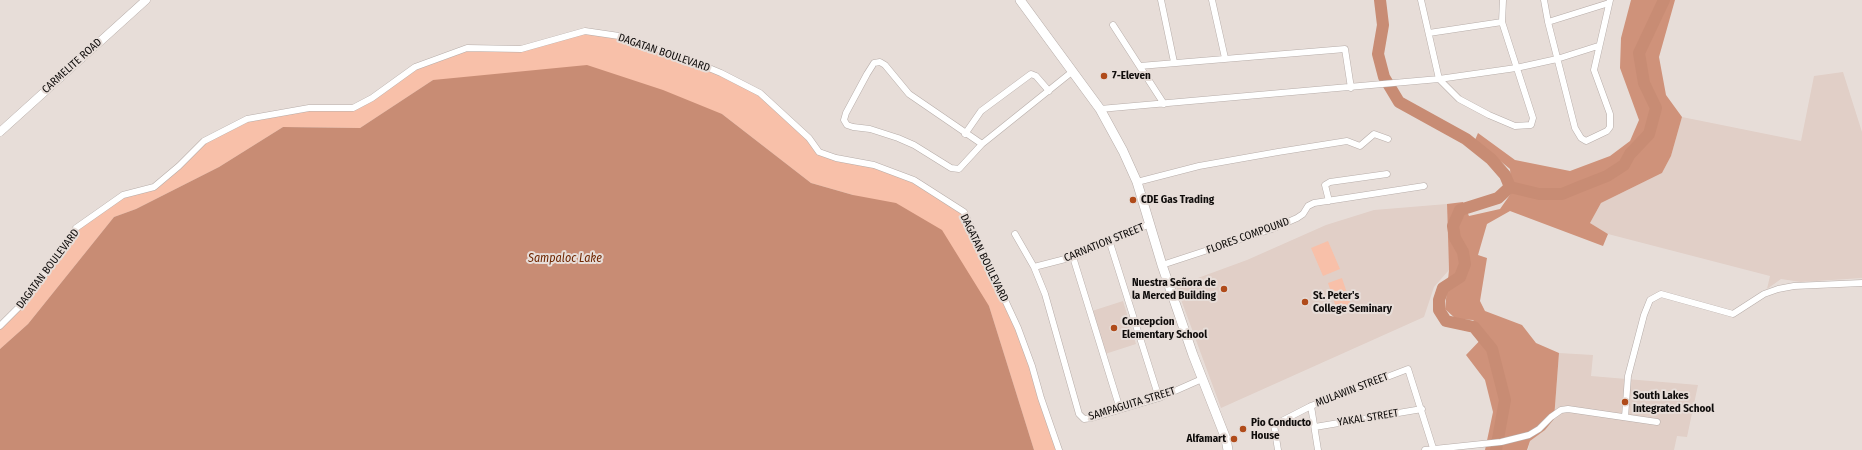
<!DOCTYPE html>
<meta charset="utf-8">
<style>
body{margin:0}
canvas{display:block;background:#e7ddd8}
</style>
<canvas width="1862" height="450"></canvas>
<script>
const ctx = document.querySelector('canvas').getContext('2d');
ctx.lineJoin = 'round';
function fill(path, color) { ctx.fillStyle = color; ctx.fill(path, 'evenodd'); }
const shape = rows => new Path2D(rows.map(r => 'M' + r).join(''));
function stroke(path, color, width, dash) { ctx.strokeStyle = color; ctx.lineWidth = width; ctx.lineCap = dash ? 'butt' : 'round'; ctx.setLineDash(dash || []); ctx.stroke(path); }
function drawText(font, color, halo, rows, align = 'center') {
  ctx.font = font + ' "Fira Sans Condensed",sans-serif'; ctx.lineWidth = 4; ctx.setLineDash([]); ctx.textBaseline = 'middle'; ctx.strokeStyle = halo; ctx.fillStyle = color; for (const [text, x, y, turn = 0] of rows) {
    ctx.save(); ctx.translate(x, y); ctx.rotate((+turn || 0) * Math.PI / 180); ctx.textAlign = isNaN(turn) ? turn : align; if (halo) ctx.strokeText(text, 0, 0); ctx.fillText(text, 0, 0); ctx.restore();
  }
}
const built = shape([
 [1843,72,1862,132,1862,278,1801,282,1781,279,1767,289,1770,276,1608,234,1590,223,1601,203,1662,173,1671,156,1682,117,1801,141,1814,76],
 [1447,204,1449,270,1434,287,1424,317,1221,408,1176,286,1247,260,1326,225,1374,210],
 [1123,301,1136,344,1105,354,1092,311],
 [1559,353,1593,355,1591,376,1698,385,1687,437,1677,436,1674,450,1528,450,1530,441,1545,430,1554,419]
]);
const green = shape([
 [585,31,619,36,680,56,760,93,819,152,874,165,914,180,964,212,1018,328,1059,450,1034,450,989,306,853,195,811,183,722,114,433,80,360,128,283,127,219,167,136,209,114,217,28,324,0,349,0,326,8,320,76,228,131,193,154,187,204,141,247,119,309,108,353,108,415,67,467,48,521,49],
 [1328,241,1340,269,1323,276,1311,248],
 [1342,278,1351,305,1337,310,1328,283]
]);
const forest = shape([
 [1631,0,1675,0,1659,57,1666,95,1682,117,1671,156,1662,173,1601,203,1590,223,1608,234,1603,246,1510,211,1487,224,1478,255,1487,258,1480,301,1485,311,1522,325,1536,343,1559,353,1554,419,1545,430,1530,441,1527,450,1485,450,1493,412,1485,380,1466,355,1486,334,1473,320,1456,319,1445,309,1449,270,1447,204,1463,202,1469,216,1500,209,1512,192,1510,169,1475,140,1478,133,1515,160,1570,171,1610,156,1630,141,1639,120,1620,68,1621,38]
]);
const water = shape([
 [587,65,663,90,722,114,811,183,853,195,896,203,942,230,989,306,1034,450,0,450,0,349,28,324,114,217,136,209,219,167,283,127,360,128,433,80]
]);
const river = shape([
 [1380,0,1383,25,1378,54,1384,77,1399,102,1466,139,1491,159,1505,175,1510,187],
 [1510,187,1539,194,1562,194,1579,187,1607,176,1624,165,1630,154,1649,134,1656,108,1644,83,1639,53,1664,0],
 [1496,450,1505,400,1492,349,1474,327,1446,321,1439,310,1439,300,1443,288,1460,277,1465,264,1463,252,1455,238,1453,226,1460,210,1498,198,1510,187]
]);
const minor = shape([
 [1161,0,1174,62],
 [1212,0,1225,58],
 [1421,0,1439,79,1459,99,1489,115,1515,126,1531,125,1533,118,1502,22,1503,0],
 [1544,0,1548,22,1575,128,1581,138,1586,141,1607,131,1610,127,1610,114,1594,70,1610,0],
 [1548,22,1609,3],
 [1113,25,1164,104],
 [1429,33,1502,22],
 [1140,66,1345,49,1351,88],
 [1100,109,1439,79,1516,68,1557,59,1598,46],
 [965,134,981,111,1031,74,1036,76,1049,91],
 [982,144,909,94,885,65,880,62,874,63,867,74,846,113,844,120,847,125,853,127,870,129,898,138,914,145,951,168,959,169,982,144,1073,71],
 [1137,182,1199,166,1278,152,1347,141,1360,146,1374,134,1388,139],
 [1329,201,1325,185,1330,182,1387,174],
 [1015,234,1034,267,1045,294,1079,414,1084,419,1092,418,1159,398,1202,379],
 [1110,243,1159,398],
 [1073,257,1120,409],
 [1162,265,1272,229,1297,218,1303,214,1308,206,1314,203,1424,186],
 [1034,267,1073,257,1150,224],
 [0,326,22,304,37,285,76,228,123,195,154,187,179,166,204,141,247,119,309,108,353,108,372,98,415,67,467,48,521,49,585,31,619,36,680,56,721,73,760,93,809,138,819,152,836,158,874,165,914,180,964,212,1018,328,1032,366,1041,398,1059,450],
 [1311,406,1318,450],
 [1625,417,1628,376,1644,315,1650,300,1661,294,1733,314,1764,294,1778,289,1794,286,1862,283],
 [1315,427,1422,409],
 [1278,450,1274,425,1311,406,1408,369,1433,448],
 [1425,450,1501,442,1529,435,1539,429,1551,417,1561,410,1568,409,1657,422]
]);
const tertiary = shape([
 [0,132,146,0]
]);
const secondary = shape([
 [1020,0,1100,109,1123,151,1137,182,1162,265,1193,355,1226,439,1228,450]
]);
const markers = [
 [1104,76,4,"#b04b1a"],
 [1133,200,4,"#b04b1a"],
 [1224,289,4,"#b04b1a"],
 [1305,302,4,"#b04b1a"],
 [1114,328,4,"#b04b1a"],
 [1625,402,4,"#b04b1a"],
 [1243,429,4,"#b04b1a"],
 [1234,439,4,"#b04b1a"]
];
const streetNames = [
 ["DAGATAN BOULEVARD",664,53,19],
 ["CARMELITE ROAD",72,66,-42],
 ["FLORES COMPOUND",1248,236,-20],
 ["CARNATION STREET",1104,243,-22],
 ["DAGATAN BOULEVARD",984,258,64],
 ["DAGATAN BOULEVARD",48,269,-53],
 ["MULAWIN STREET",1352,390,-21],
 ["SAMPAGUITA STREET",1132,404,-17],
 ["YAKAL STREET",1368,418,-9]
];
const poiNames = [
 ["7-Eleven",1112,76],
 ["CDE Gas Trading",1141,200],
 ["Nuestra Señora de",1216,283,"right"],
 ["la Merced Building",1216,296,"right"],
 ["St. Peter's",1313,296],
 ["College Seminary",1313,309],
 ["Concepcion",1122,322],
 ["Elementary School",1122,335],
 ["South Lakes",1633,396],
 ["Integrated School",1633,409],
 ["Pio Conducto",1251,423],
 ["House",1251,436],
 ["Alfamart",1226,439,"right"]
];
const waterNames = [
 ["Sampaloc Lake",565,259]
];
fill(built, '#e1cfc7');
fill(green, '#f8c0a9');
fill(forest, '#cf927a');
fill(water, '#c88c74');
stroke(river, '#c88c74', 12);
stroke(minor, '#b7ada9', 7);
stroke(tertiary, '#b7ada9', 9);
stroke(secondary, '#b7ada9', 10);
stroke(minor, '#fff', 6);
stroke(tertiary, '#fff', 8);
stroke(secondary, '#fff', 9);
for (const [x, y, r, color] of markers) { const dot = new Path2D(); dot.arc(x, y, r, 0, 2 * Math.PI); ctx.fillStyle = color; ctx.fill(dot); stroke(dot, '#e7ddd8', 1.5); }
drawText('11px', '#0f0c0b', '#e7ddd8', streetNames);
drawText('bold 11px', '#0f0c0b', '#e7ddd8', poiNames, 'left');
drawText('italic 12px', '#6e2600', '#e7ddd8', waterNames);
</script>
